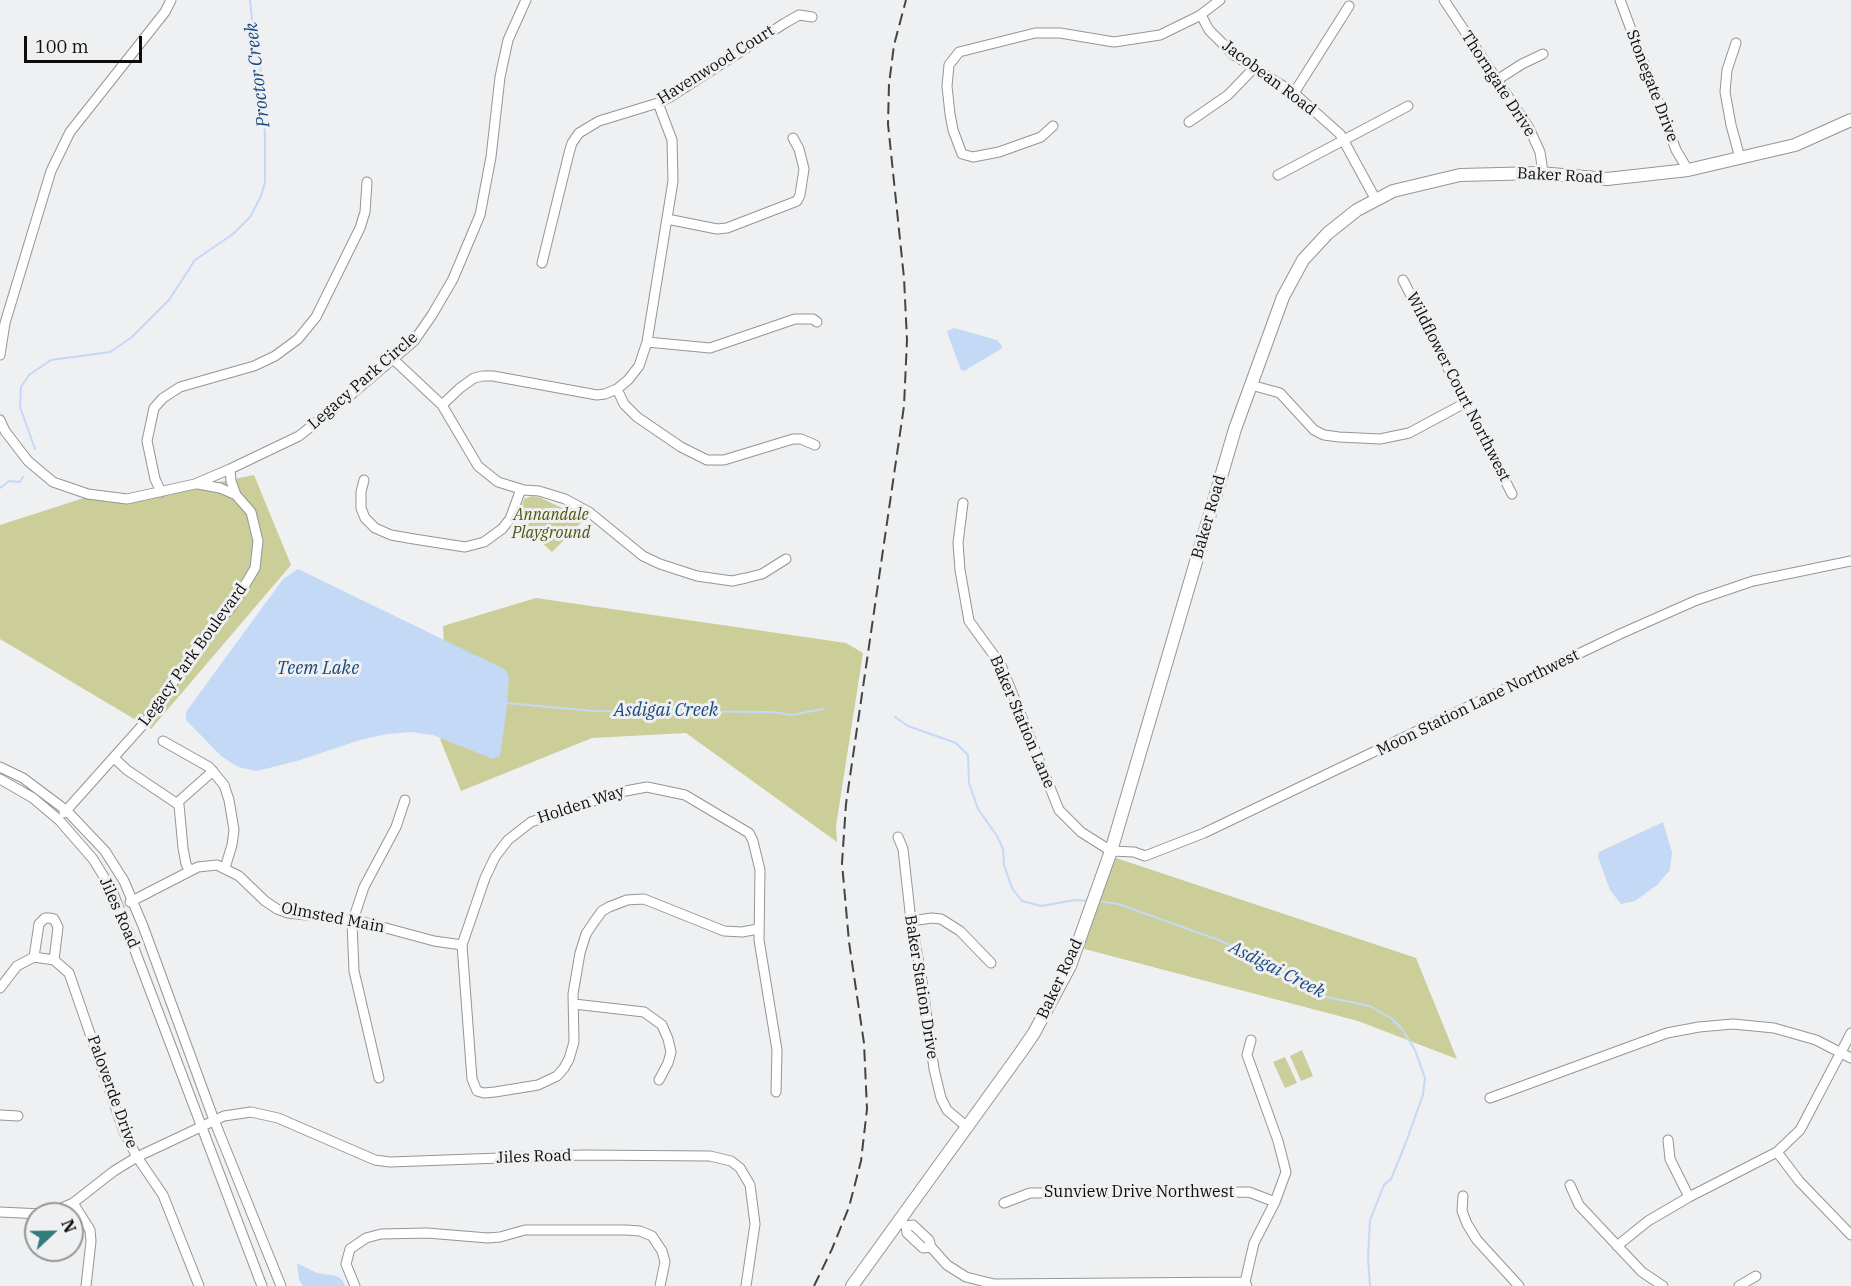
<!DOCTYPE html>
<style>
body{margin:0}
#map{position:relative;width:1851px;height:1286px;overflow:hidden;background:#eff0f1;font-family:"IBM Plex Serif",serif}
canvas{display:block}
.north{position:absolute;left:24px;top:1202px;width:60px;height:60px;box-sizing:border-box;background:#eff0f1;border:2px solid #959596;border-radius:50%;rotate:68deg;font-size:16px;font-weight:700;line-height:24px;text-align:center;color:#0d0d0d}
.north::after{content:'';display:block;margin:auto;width:21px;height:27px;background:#337c7d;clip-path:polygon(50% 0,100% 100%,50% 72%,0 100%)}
.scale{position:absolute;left:24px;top:36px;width:118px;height:27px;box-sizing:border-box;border:3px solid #0d0d0d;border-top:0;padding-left:8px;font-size:18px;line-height:21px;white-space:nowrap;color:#0d0d0d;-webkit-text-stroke:4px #eff0f1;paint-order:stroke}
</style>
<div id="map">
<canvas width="1851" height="1286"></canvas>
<div class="north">N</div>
<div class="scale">100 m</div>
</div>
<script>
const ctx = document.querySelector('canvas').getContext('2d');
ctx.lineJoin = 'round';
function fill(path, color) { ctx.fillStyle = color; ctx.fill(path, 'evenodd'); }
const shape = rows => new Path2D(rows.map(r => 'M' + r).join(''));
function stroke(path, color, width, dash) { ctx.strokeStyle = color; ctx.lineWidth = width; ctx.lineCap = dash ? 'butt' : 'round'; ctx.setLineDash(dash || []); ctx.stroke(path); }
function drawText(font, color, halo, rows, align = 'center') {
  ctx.font = font + ' "IBM Plex Serif",serif'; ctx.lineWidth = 6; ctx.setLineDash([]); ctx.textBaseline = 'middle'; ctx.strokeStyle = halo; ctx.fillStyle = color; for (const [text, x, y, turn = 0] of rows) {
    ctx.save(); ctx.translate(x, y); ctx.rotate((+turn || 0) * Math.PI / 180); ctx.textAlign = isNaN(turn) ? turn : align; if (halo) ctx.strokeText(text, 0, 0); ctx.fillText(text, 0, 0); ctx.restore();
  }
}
const green = shape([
 [254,475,291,565,151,729,0,639,0,525,90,496,156,495],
 [532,496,541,498,585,519,552,552,517,520,524,499],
 [536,598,846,643,863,653,836,826,837,842,686,733,592,738,461,791,440,739,484,698,445,670,443,626],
 [1110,856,1416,958,1457,1059,1358,1021,1077,947],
 [1302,1050,1313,1076,1301,1081,1290,1056],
 [1285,1057,1297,1083,1285,1088,1273,1062]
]);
const water = shape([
 [954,328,997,340,1002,346,1001,349,964,371,961,370,948,335,947,331],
 [298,569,506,670,509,678,507,706,500,756,493,759,433,735,411,732,387,734,360,740,297,761,257,771,238,767,221,756,186,720,186,712,283,579],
 [1663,822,1672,852,1670,870,1657,885,1635,901,1621,904,1610,890,1598,857,1599,852],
 [297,1263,317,1273,337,1276,343,1281,345,1286,303,1286,299,1280]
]);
const stream = shape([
 [35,449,20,407,21,387,29,375,51,360,110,352,132,337,169,300,195,260,233,234,250,217,261,196,265,182,265,136,260,60,254,40,250,0],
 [0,488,9,481,20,482,23,477],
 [507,703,593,711,773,712,792,715,823,709],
 [895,717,908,726,956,743,968,755,969,783,978,809,997,836,1003,849,1004,865,1012,888,1022,901,1041,906,1075,900,1090,901],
 [1098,901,1118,904,1219,940,1282,969,1326,997,1370,1006,1391,1018,1402,1029,1415,1050,1425,1078,1423,1095,1405,1145,1391,1179,1384,1185,1370,1220,1368,1258,1370,1286]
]);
const minor = shape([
 [1444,0,1529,128,1540,152,1543,173],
 [1620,0,1676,150,1688,170],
 [1201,15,1209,30,1234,55,1294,93,1340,134,1376,200],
 [1736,43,1727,70,1725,92,1731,125,1740,158],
 [1497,80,1522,64,1543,54],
 [1294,93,1349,6],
 [1189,122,1228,95,1253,69],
 [1053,126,1041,137,999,152,973,157,962,154,953,130,950,114,947,86,949,65,959,52,1035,33,1060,33,1114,42,1160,35,1199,16,1220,0],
 [1278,175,1408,106],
 [667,219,717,229,727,228,797,201,800,195,804,169,799,149,793,138],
 [542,263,569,153,572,143,579,133,599,121,658,103,670,97,785,23,799,15,812,17],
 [1403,280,1512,494],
 [647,342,710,348,795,319,813,319,817,322],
 [0,355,5,323,51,171,70,132,165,12,171,0],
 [393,359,442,405,478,466,498,482,524,490,539,491,565,499,589,512,643,556,660,564,697,576,732,581,746,578,762,574,786,559],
 [1251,385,1280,393,1314,430,1324,435,1339,437,1380,439,1409,433,1465,403],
 [617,389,624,404,637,417,681,447,707,460,724,460,793,439,801,439,815,445],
 [442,405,460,388,474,378,483,376,493,376,597,395,605,394,617,389,628,380,639,366,647,342,673,181,672,140,658,103],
 [0,420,5,431,28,461,53,482,88,494,127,499,195,484,230,469,299,436,347,398,414,341,432,315,453,279,480,215,491,157,500,77,508,40,526,0],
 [364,480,361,492,361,508,365,518,375,528,391,535,414,539,465,547,484,542,502,529,510,519,521,489],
 [198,484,220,488,236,495],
 [161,492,155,479,147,441,154,408,163,398,180,387,254,366,275,356,298,339,316,317,360,228,365,212,367,182],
 [963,503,958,543,960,570,969,621,1001,665,1059,810,1081,832,1111,851,1134,852,1145,856,1204,833,1620,634,1697,600,1753,581,1851,561],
 [163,741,209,767,224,785,229,800,234,830,232,845,225,868],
 [114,758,127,770,179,805,183,848,186,864,190,871],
 [0,767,23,778,67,811,105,851,124,881,143,926,214,1120,281,1286],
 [0,779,33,798,59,820,93,859,112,890,262,1286],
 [177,803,213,771],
 [64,813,148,719,201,641,233,605,255,568,258,541,251,512,236,495,231,481,230,469],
 [898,837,903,849,911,921,921,974,934,1069,941,1098,947,1110,967,1127],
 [130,902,198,867,217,865,239,876,265,901,277,909,288,913,360,921,434,941,462,945],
 [911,921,932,918,941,919,960,931,991,963],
 [758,929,742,932,724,931,644,899,627,900,609,907,602,911,594,922,586,934,580,953,573,994,574,1042,569,1059,564,1068,557,1076,538,1085,495,1092,484,1093,477,1091,472,1079,462,945,485,878,495,857,508,840,531,822,620,792,647,787,685,795,749,833,753,841,760,870,759,940,777,1050,776,1092],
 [34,957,39,924,45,918,49,918,54,919,58,927,54,960],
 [0,988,17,966,34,957,54,960,69,973,124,1132,137,1157,163,1195,199,1286],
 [574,1004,644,1012,662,1025,668,1039,671,1052,668,1063,659,1080],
 [379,1078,354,971,352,923,364,887,396,827,405,800],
 [1490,1098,1667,1033,1699,1027,1733,1024,1774,1028,1816,1040,1851,1058],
 [0,1115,18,1116],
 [1668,1140,1670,1159,1689,1197],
 [1777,1152,1799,1181,1851,1235],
 [1570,1185,1579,1205,1642,1272,1663,1286],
 [1463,1196,1462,1211,1467,1224,1477,1240,1519,1286],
 [73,1203,90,1230,91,1241,86,1286],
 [1004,1203,1030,1193,1249,1192,1275,1202],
 [0,1212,42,1214,57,1210,73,1203,114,1171,137,1157,224,1116,251,1112,278,1118,375,1160,390,1162,583,1155,710,1156,731,1161,740,1168,750,1185,755,1224,746,1286],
 [900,1221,906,1226,913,1225,929,1240,931,1247,947,1265,966,1277,994,1284,1245,1282],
 [906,1226,907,1233,923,1248,931,1247],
 [1617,1246,1648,1221,1689,1197,1777,1152,1800,1130,1851,1033],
 [355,1286,346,1264,350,1249,366,1238,381,1234,427,1233,488,1238,500,1237,525,1230,626,1230,640,1231,652,1236,662,1251,665,1262,660,1286],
 [1247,1286,1245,1282,1254,1243,1275,1202,1286,1172,1278,1141,1247,1055,1251,1040],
 [1739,1286,1756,1276]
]);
const major = shape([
 [852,1286,1021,1052,1034,1033,1070,966,1111,851,1235,429,1283,297,1303,260,1328,233,1357,210,1393,191,1460,175,1540,173,1607,179,1688,170,1795,145,1851,120]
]);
const rail = shape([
 [814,1286,832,1249,849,1207,861,1161,867,1109,864,1043,849,942,842,863,846,804,904,406,907,340,904,278,888,124,889,84,894,45,906,0]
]);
const streetNames = [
 ["Havenwood Court",716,65,-32],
 ["Jacobean Road",1269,78,37],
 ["Thorngate Drive",1498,84,57],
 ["Stonegate Drive",1652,86,69],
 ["Baker Road",1560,176,3],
 ["Legacy Park Circle",363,381,-41],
 ["Wildflower Court Northwest",1458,387,63],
 ["Baker Road",1209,517,-74],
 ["Legacy Park Boulevard",193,655,-54],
 ["Moon Station Lane Northwest",1478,703,-26],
 ["Baker Station Lane",1022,722,67],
 ["Holden Way",581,805,-18],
 ["Jiles Road",119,913,66],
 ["Olmsted Main",333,918,11],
 ["Baker Road",1060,979,-65],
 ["Baker Station Drive",921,987,81],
 ["Paloverde Drive",112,1092,70],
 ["Jiles Road",534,1157,-2],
 ["Sunview Drive Northwest",1139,1192]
];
const parkNames = [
 ["Annandale",551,515],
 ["Playground",551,533]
];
const waterNames = [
 ["Proctor Creek",258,75,-97],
 ["Teem Lake",318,669],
 ["Asdigai Creek",666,711],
 ["Asdigai Creek",1277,970,27]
];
fill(green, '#cbce98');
fill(water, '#c3d9f6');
stroke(stream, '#c3d9f6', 2);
stroke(minor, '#949596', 11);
stroke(major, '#949596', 14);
stroke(minor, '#fff', 9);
stroke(major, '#fff', 12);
stroke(rail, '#444', 2, [12, 6]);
drawText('16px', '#0d0d0d', '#eff0f1', streetNames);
drawText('italic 16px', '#51530e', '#eff0f1', parkNames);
drawText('italic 18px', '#17477f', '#eff0f1', waterNames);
</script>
